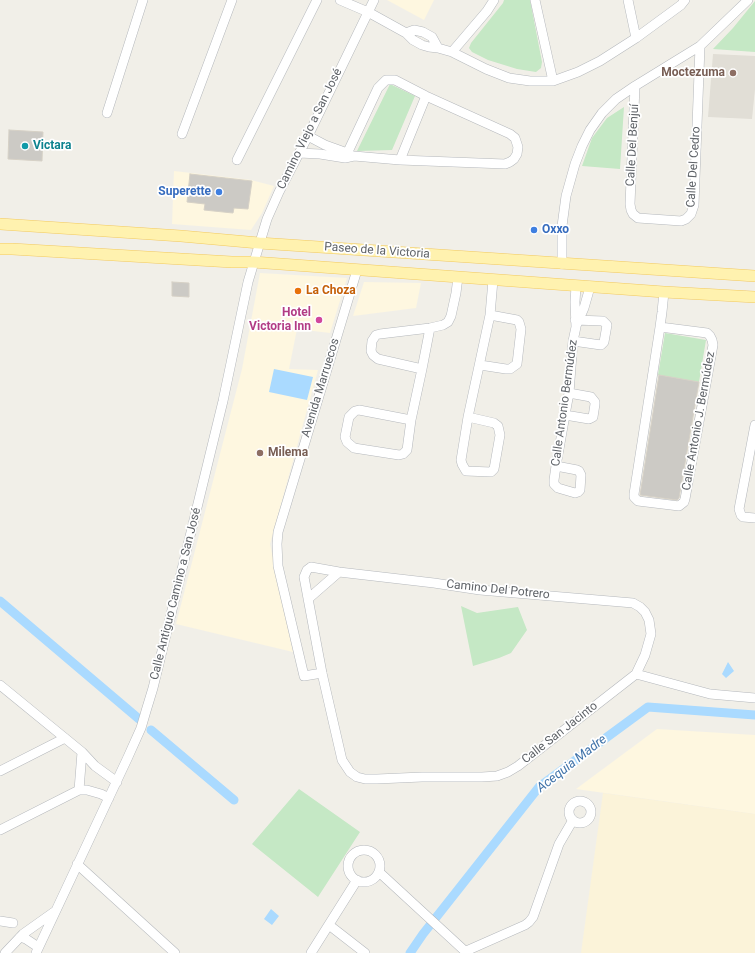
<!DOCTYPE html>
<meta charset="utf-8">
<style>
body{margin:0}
canvas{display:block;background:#f1efe8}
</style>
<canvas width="755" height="953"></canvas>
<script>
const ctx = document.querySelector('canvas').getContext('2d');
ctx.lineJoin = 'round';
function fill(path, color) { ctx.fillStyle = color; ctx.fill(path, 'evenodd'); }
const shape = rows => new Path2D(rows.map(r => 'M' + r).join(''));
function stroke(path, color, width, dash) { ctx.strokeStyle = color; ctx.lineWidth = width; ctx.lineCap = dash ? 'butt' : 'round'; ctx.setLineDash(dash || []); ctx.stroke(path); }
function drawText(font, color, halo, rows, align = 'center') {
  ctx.font = font + ' Roboto,sans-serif'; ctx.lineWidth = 3.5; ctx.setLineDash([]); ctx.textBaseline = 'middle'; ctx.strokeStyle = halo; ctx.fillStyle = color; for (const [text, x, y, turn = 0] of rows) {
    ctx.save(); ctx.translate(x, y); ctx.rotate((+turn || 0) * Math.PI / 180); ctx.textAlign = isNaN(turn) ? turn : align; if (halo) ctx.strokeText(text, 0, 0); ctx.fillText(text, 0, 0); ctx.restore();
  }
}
const commercial = shape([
 [387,0,434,0,424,20],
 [174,171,251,180,274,186,262,213,251,230,172,224],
 [260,273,347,278,330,333,297,329,289,369,318,370,270,544,293,652,176,624,242,369],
 [364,282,421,283,416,308,353,316],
 [657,729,755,735,755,814,576,789]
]);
const education = shape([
 [713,54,755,56,755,89,752,119,708,117]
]);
const green = shape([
 [504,0,530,0,542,62,541,68,536,72,517,69,488,60,472,52,469,48,471,43,503,3],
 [755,1,755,52,713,49,733,28],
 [390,84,415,96,392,150,357,151],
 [624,107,620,169,582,166,592,138,607,118],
 [665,333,706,340,699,382,658,375],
 [461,606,477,613,518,607,527,630,511,653,499,658,473,666],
 [299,789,360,832,318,897,252,844]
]);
const sand = shape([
 [603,793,755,814,755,953,581,953]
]);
const water = shape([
 [274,369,313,377,307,400,269,392],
 [728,662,734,671,726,678,722,674],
 [271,909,279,916,272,925,264,919]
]);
const canal = shape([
 [0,601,139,719],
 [151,730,234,800],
 [410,953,423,934,539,787,648,707,755,715]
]);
const building = shape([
 [9,130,43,132,42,161,8,159,9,130],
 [190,174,252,181,248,209,234,208,233,213,204,210,205,204,187,202,190,174],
 [172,282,189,283,189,297,172,296,172,282],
 [659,375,699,382,679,498,677,500,640,495,659,375]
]);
const minor = shape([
 [340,0,368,12,406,33,413,40,422,45,429,47,438,48,452,52,486,69,509,78,530,81,553,81,578,72,600,61,636,38,681,5,685,0],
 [535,0,553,81],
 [628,0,636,38],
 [406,33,414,30,423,32,432,37,438,48],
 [452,52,487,11,494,0],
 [635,86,630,204,631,210,633,214,638,218,681,221,686,219,691,214,694,205,700,46],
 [107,113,143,0],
 [182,134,232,0],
 [308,136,325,145,350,154],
 [299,153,320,154,345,158,354,156,400,160,505,164,510,162,514,159,517,154,518,147,515,138,510,134,426,96,395,80,386,80,378,88,345,158],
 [237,160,317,0],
 [400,160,426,96],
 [562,264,562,226,566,196,575,164,582,146,590,130,602,113,616,99,635,86,700,46,748,0],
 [577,324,584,308,590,287],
 [660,327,707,333,710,336,712,340,713,345,685,499,684,502,679,506,638,501,634,497,634,494,660,327,662,312,664,292],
 [573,341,601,345,604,342,607,325,603,321,575,320],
 [480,365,506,369,510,369,517,364,521,329,519,322,517,320,490,315],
 [422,369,378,359,373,355,371,351,372,341,376,335,380,334,430,328,443,325,448,322,451,316,456,293,458,277],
 [565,415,589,419,593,417,595,404,595,402,591,397,569,393],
 [468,417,494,423,498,426,500,435,494,469,491,472,466,471,462,464,461,460,468,417,490,315,493,280],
 [411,420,359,410,355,411,349,417,345,437,347,442,354,448,399,455,403,454,407,450,411,420,422,369,430,328],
 [755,425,739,509,741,515,743,517,755,518],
 [556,466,577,470,579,471,581,475,580,490,578,492,575,493,558,488,554,484,554,480,556,466,565,415,569,393,573,341,576,327,575,302,576,286],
 [311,567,339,572,434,583,480,590,633,603,640,607,645,612,649,620,651,634,645,655,636,674,518,766,508,772,497,776,482,777,422,777,377,779,365,779,357,777,350,772,342,760,322,673,304,577,307,570,311,567],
 [308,599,339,572],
 [322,673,304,676,278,566,277,544,278,532,357,270],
 [636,674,710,694,755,698],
 [0,685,82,752,95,766,117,782],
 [0,771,65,738],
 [79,790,82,752],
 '569 812a11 11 0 1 1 22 0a11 11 0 1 1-22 0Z',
 [0,830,79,790,87,790,101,794,109,798],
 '348 866a16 16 0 1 1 32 0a16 16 0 1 1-32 0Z',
 [77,864,175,953],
 [379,872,467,953],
 [0,921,13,923],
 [329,925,365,953],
 [20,937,26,939,38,947],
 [466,951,525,925,529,922,533,917,559,844,573,820],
 [5,953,23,934,54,912],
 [36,953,128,757,141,728,146,711,153,688,223,401,248,282,267,219,279,192,308,136,374,0],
 [311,953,357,880]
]);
const major = shape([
 [0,224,181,236,259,243,424,254,755,276],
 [0,249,12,249,232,262,253,262,664,292,755,297]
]);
const markers = [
 [733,73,4,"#8d6e63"],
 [25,146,4,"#0f9aa8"],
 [219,192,4,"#3f7fe0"],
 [534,230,4,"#3f7fe0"],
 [298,291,4,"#e8710a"],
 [319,320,4,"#d1479c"],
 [260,453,4,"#8d6e63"]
];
const educationNames = [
 ["Moctezuma",725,73],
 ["Milema",268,453,"left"]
];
const streetNames = [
 ["Camino Viejo a San José",310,129,-64],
 ["Calle Del Benjuí",633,145,-87],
 ["Calle Del Cedro",694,167,-86],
 ["Paseo de la Victoria",377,251,4],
 ["Avenida Marruecos",321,388,-73],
 ["Calle Antonio Bermúdez",565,403,-82],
 ["Calle Antonio J. Bermúdez",699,421,-80],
 ["Camino Del Potrero",498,590,6],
 ["Calle Antiguo Camino a San José",176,594,-76],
 ["Calle San Jacinto",560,733,-38]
];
const cultureNames = [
 ["Victara",33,146]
];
const shopNames = [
 ["Superette",211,192],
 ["Oxxo",542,230,"left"]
];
const foodNames = [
 ["La Choza",306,291]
];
const hotelNames = [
 ["Hotel",311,313],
 ["Victoria Inn",311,327]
];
const waterNames = [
 ["Acequia Madre",572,764,-38]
];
fill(commercial, '#fef7e0');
fill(education, '#e1ded6');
fill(green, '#c5e8c5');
fill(sand, '#fbf3d9');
fill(water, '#aadaff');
stroke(canal, '#aadaff', 9);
fill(building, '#cccac5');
stroke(building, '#d6d1c6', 1);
stroke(minor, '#b5b8bc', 10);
stroke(major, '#f2c960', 12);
stroke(minor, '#fff', 9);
stroke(major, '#fff2af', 11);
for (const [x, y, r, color] of markers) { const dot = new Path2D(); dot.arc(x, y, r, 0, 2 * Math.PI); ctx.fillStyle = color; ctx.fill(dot); stroke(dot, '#fff', 1.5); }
drawText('bold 12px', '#785e54', '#fff', educationNames, 'right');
drawText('12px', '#5f6368', '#fff', streetNames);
drawText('bold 12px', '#0d838f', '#fff', cultureNames, 'left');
drawText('bold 12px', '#366cbe', '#fff', shopNames, 'right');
drawText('bold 12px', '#c56008', '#fff', foodNames, 'left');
drawText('bold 12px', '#b23c85', '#fff', hotelNames, 'right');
drawText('italic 13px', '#4174aa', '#fff', waterNames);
</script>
